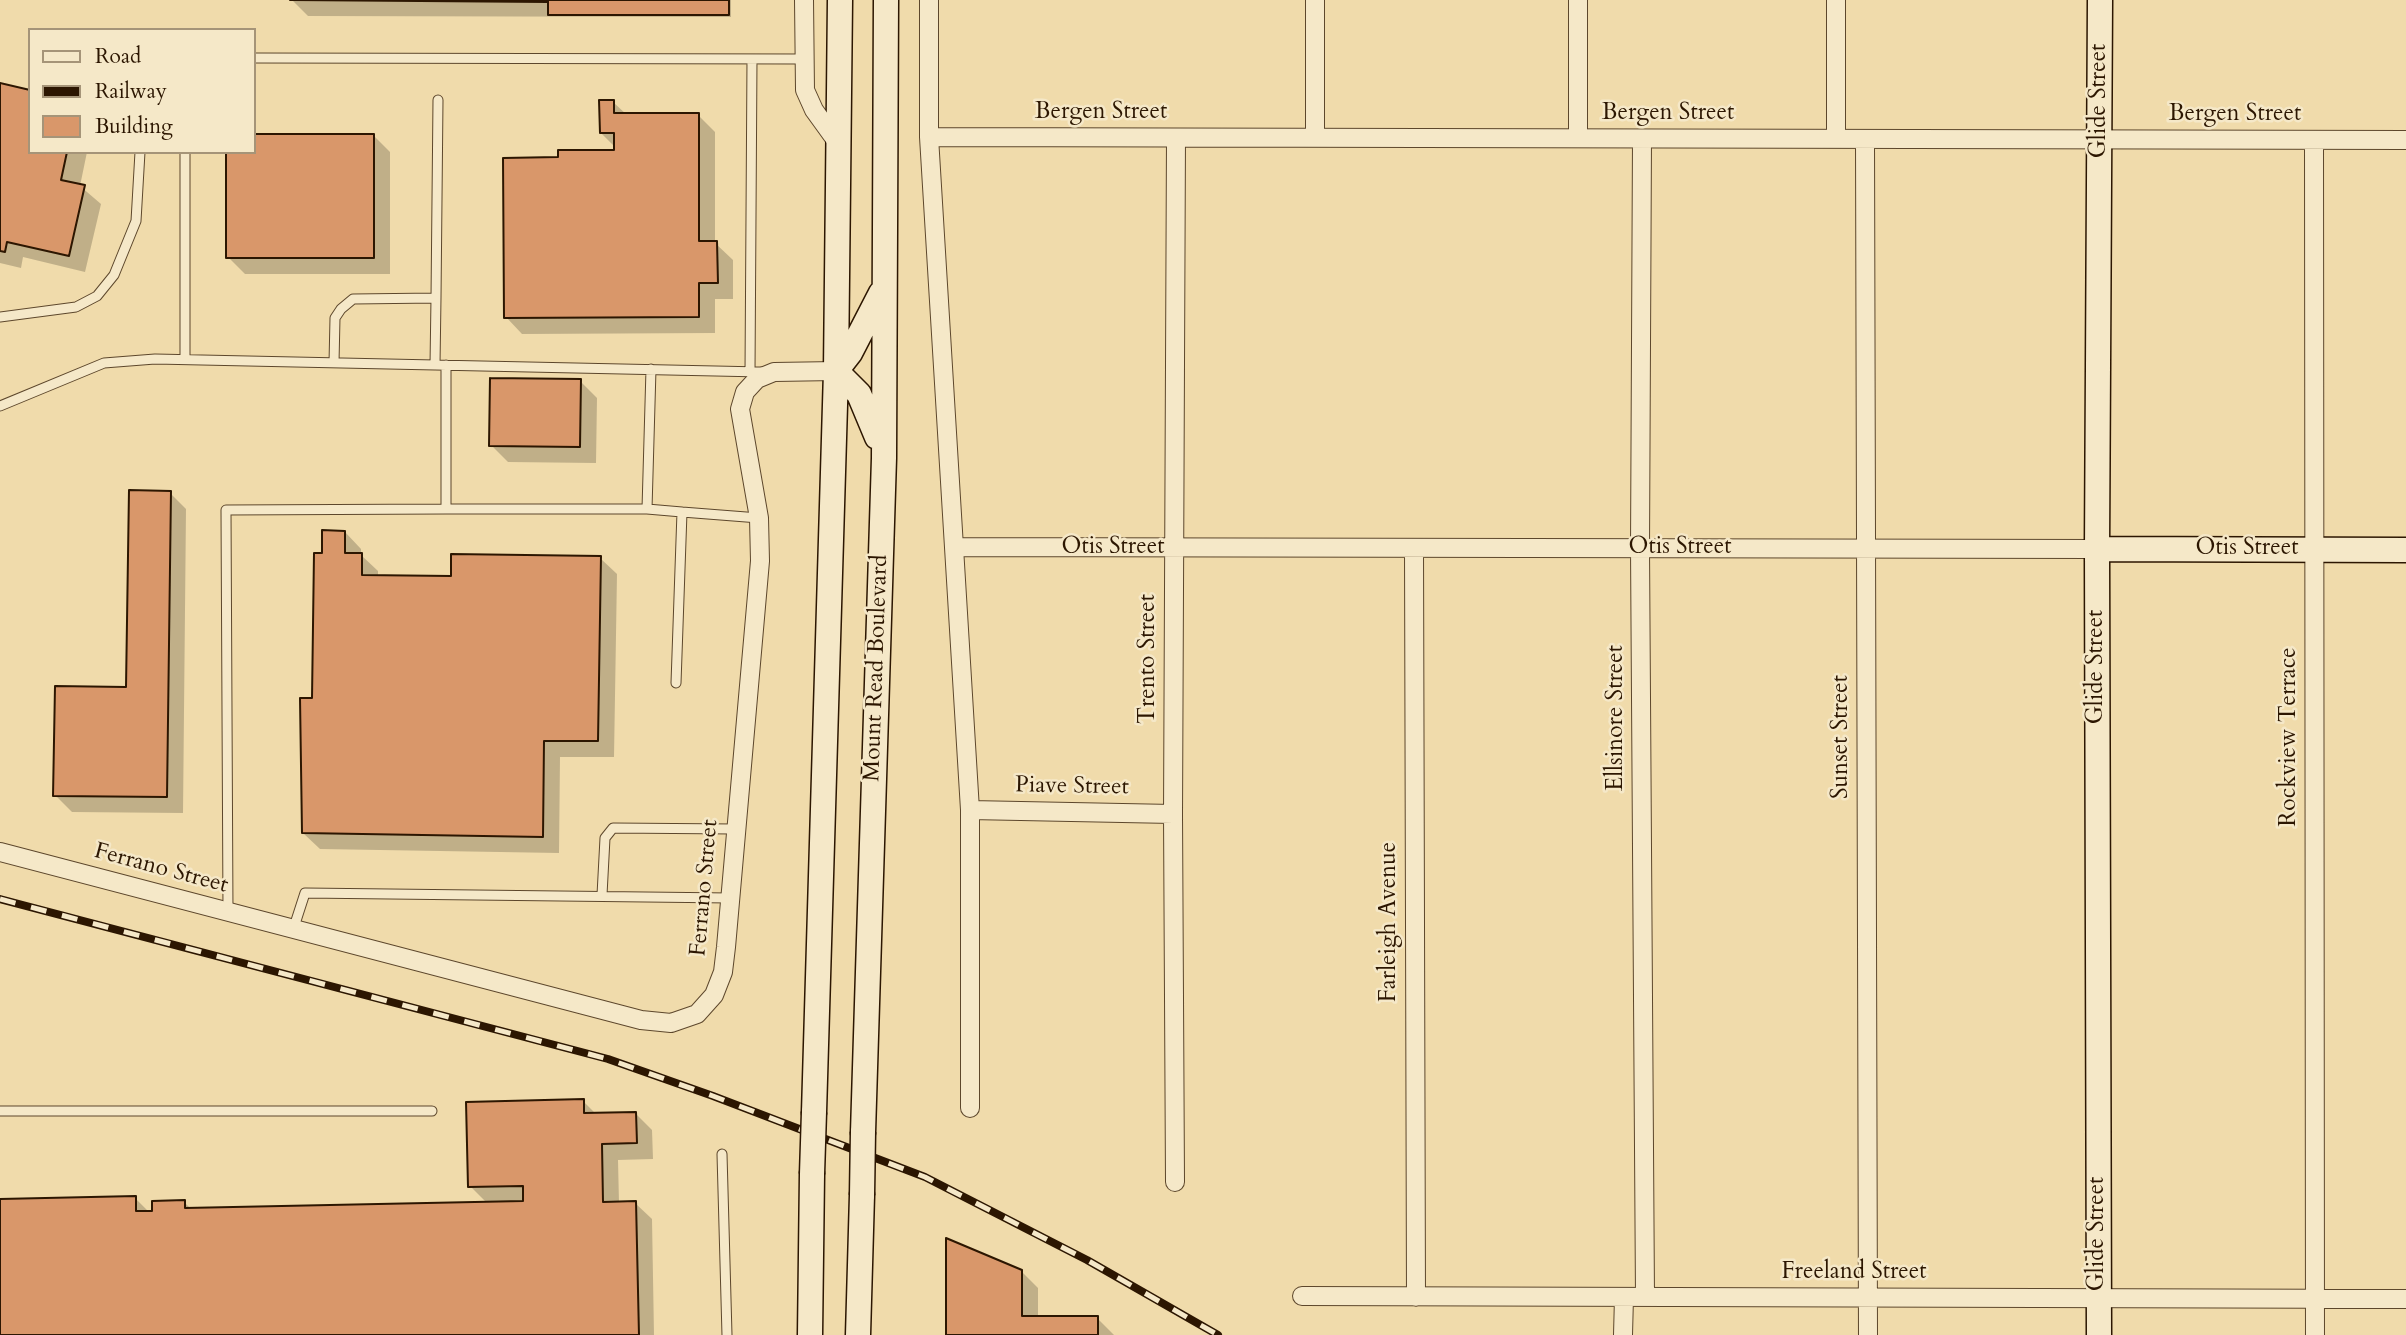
<!DOCTYPE html>
<style>
body{margin:0}
#map{position:relative;width:2406px;height:1335px;overflow:hidden;background:#f0dbab;font-family:Cardo,serif}
canvas{display:block}
.legend{position:absolute;left:28px;top:28px;width:228px;height:126px;box-sizing:border-box;background:#f5e8c8;border:2px solid #a59478;margin:0;padding:9px 12px;list-style:none;font-size:21px;color:#2c1601}
.legend li{display:flex;align-items:center;gap:14px;height:35px}
.legend b{width:35px;border:2px solid #a59478}
</style>
<div id="map">
<canvas width="2406" height="1335"></canvas>
<ul class="legend">
<li><b style="height:9px;background:#f5e8c8"></b>Road</li>
<li><b style="height:9px;background:#2c1601"></b>Railway</li>
<li><b style="height:19px;background:#d9976a"></b>Building</li>
</ul>
</div>
<script>
const ctx = document.querySelector('canvas').getContext('2d');
ctx.lineJoin = 'round';
function fill(path, color) { ctx.fillStyle = color; ctx.fill(path, 'evenodd'); }
const shape = rows => new Path2D(rows.map(r => 'M' + r).join(''));
function stroke(path, color, width, dash) { ctx.strokeStyle = color; ctx.lineWidth = width; ctx.lineCap = dash ? 'butt' : 'round'; ctx.setLineDash(dash || []); ctx.stroke(path); }
function drawText(font, color, halo, rows, align = 'center') {
  ctx.font = font + ' Cardo,serif'; ctx.lineWidth = 5; ctx.setLineDash([]); ctx.textBaseline = 'middle'; ctx.strokeStyle = halo; ctx.fillStyle = color; for (const [text, x, y, turn = 0] of rows) {
    ctx.save(); ctx.translate(x, y); ctx.rotate((+turn || 0) * Math.PI / 180); ctx.textAlign = isNaN(turn) ? turn : align; if (halo) ctx.strokeText(text, 0, 0); ctx.fillText(text, 0, 0); ctx.restore();
  }
}
const shadow = shape([
 [292,0,731,0,731,17,308,16],
 [0,85,30,152,87,152,80,186,101,204,85,272,23,257,21,268,0,263],
 [613,102,627,115,698,115,715,132,715,243,733,260,733,299,715,299,715,333,522,334,506,317,560,159,615,152,615,147,601,133],
 [373,135,390,152,390,274,245,274,228,257,254,152,254,136],
 [580,381,597,398,596,463,508,462,491,445],
 [170,493,186,509,183,813,72,812,55,795,128,689],
 [345,532,361,549,361,555,378,571,378,577,453,578,600,558,617,574,614,757,560,757,559,853,320,849,303,833,323,555],
 [583,1101,596,1114,635,1113,652,1130,653,1159,618,1160,619,1203,635,1203,652,1219,654,1335,0,1335,0,1201,135,1198,150,1213,184,1202,192,1210,487,1203,470,1186],
 [1021,1271,1038,1288,1038,1318,1097,1318,1114,1335,947,1335]
]);
const building = shape([
 [290,0,548,0,548,2,290,0],
 [548,0,729,0,729,15,548,15,548,0],
 [0,83,30,90,30,152,67,152,61,180,85,185,69,256,7,242,5,252,0,251,0,83],
 [599,100,614,100,614,113,699,113,699,241,717,241,718,283,699,283,699,317,504,318,503,158,558,157,558,150,614,150,614,133,600,133,599,100],
 [254,134,374,134,374,258,226,258,226,152,254,152,254,134],
 [490,378,581,379,580,447,489,446,490,378],
 [129,490,171,491,167,797,53,796,55,686,126,687,129,490],
 [322,530,345,531,345,553,362,553,362,575,451,576,451,554,601,556,598,741,544,741,543,837,302,833,300,698,312,698,314,553,322,553,322,530],
 [584,1099,584,1113,636,1112,637,1143,602,1144,603,1202,636,1201,639,1335,0,1335,0,1199,136,1196,136,1211,152,1211,152,1201,185,1200,185,1208,523,1201,523,1186,468,1187,466,1102,584,1099],
 [946,1238,1022,1270,1022,1316,1098,1316,1098,1335,946,1335,946,1238]
]);
const lane = shape([
 [254,58,804,59],
 [185,152,185,359],
 [436,298,438,100],
 [0,317,76,307,97,296,114,275,136,221,140,152],
 [334,363,335,318,341,309,353,299,436,298,435,365],
 [446,365,446,509,647,509,651,369],
 [750,372,752,59],
 [0,406,104,363,155,359,762,372],
 [647,509,682,512,676,683],
 [682,512,759,518],
 [602,895,605,838,613,828,734,829],
 [228,913,226,510,446,509],
 [293,930,305,893,730,898],
 [0,1111,432,1111],
 [722,1154,727,1335]
]);
const street = shape([
 [804,0,805,90,814,110,840,146],
 [929,0,929,137,970,810,970,1108],
 [1578,0,1578,138],
 [1836,0,1836,139],
 [929,137,2406,140],
 [1315,138,1315,0],
 [1642,139,1640,548,1645,1297],
 [1865,139,1868,1335],
 [2314,140,2315,1335],
 [954,547,2097,549],
 [1414,548,1416,1297],
 [970,810,1173,814],
 [0,852,641,1020,671,1023,697,1014,714,995,723,972,726,947,760,561,759,518,740,409,745,392,757,379,774,372,836,371],
 [1175,1182,1173,814,1176,138],
 [1302,1296,2406,1299],
 [1623,1335,1624,1297]
]);
const secondary = shape([
 [836,371,859,394,877,437],
 [836,371,850,353,881,293],
 [2097,549,2406,550],
 [814,1112,836,371,840,0],
 [863,1132,884,458,886,0],
 [810,1335,812,1174],
 [858,1335,862,1195],
 [2099,1335,2097,549,2100,0]
]);
const rail = shape([
 [0,899,608,1059,713,1096,925,1177,1087,1260,1218,1335]
]);
const secondaryBridge = shape([
 [812,1174,814,1112],
 [862,1195,863,1132]
]);
const streetNames = [
 ["Glide Street",2100,101,-90],
 ["Bergen Street",1101,113],
 ["Bergen Street",1668,114],
 ["Bergen Street",2235,115],
 ["Otis Street",1113,548],
 ["Otis Street",1680,548],
 ["Otis Street",2247,549],
 ["Trento Street",1149,659,-90],
 ["Glide Street",2097,667,-90],
 ["Mount Read Boulevard",877,668,-88],
 ["Ellsinore Street",1617,718,-90],
 ["Sunset Street",1842,737,-90],
 ["Rockview Terrace",2290,737,-90],
 ["Piave Street",1072,787,1],
 ["Ferrano Street",161,869,15],
 ["Ferrano Street",705,888,-85],
 ["Farleigh Avenue",1390,922,-90],
 ["Glide Street",2098,1234,-90],
 ["Freeland Street",1854,1273]
];
fill(shadow, '#0003');
fill(building, '#d9976a');
stroke(building, '#2c1601', 2);
stroke(lane, '#5d472c', 11);
stroke(street, '#5d472c', 20);
stroke(secondary, '#2c1601', 27);
stroke(lane, '#f5e8c8', 9);
stroke(street, '#f5e8c8', 18);
stroke(secondary, '#f5e8c8', 24);
stroke(rail, '#2c1601', 8);
stroke(rail, '#f5e8c8', 5, [16]);
stroke(secondaryBridge, '#2c1601', 27, []);
stroke(secondaryBridge, '#f5e8c8', 24);
drawText('23px', '#2c1601', '#f5e8c8', streetNames);
</script>
